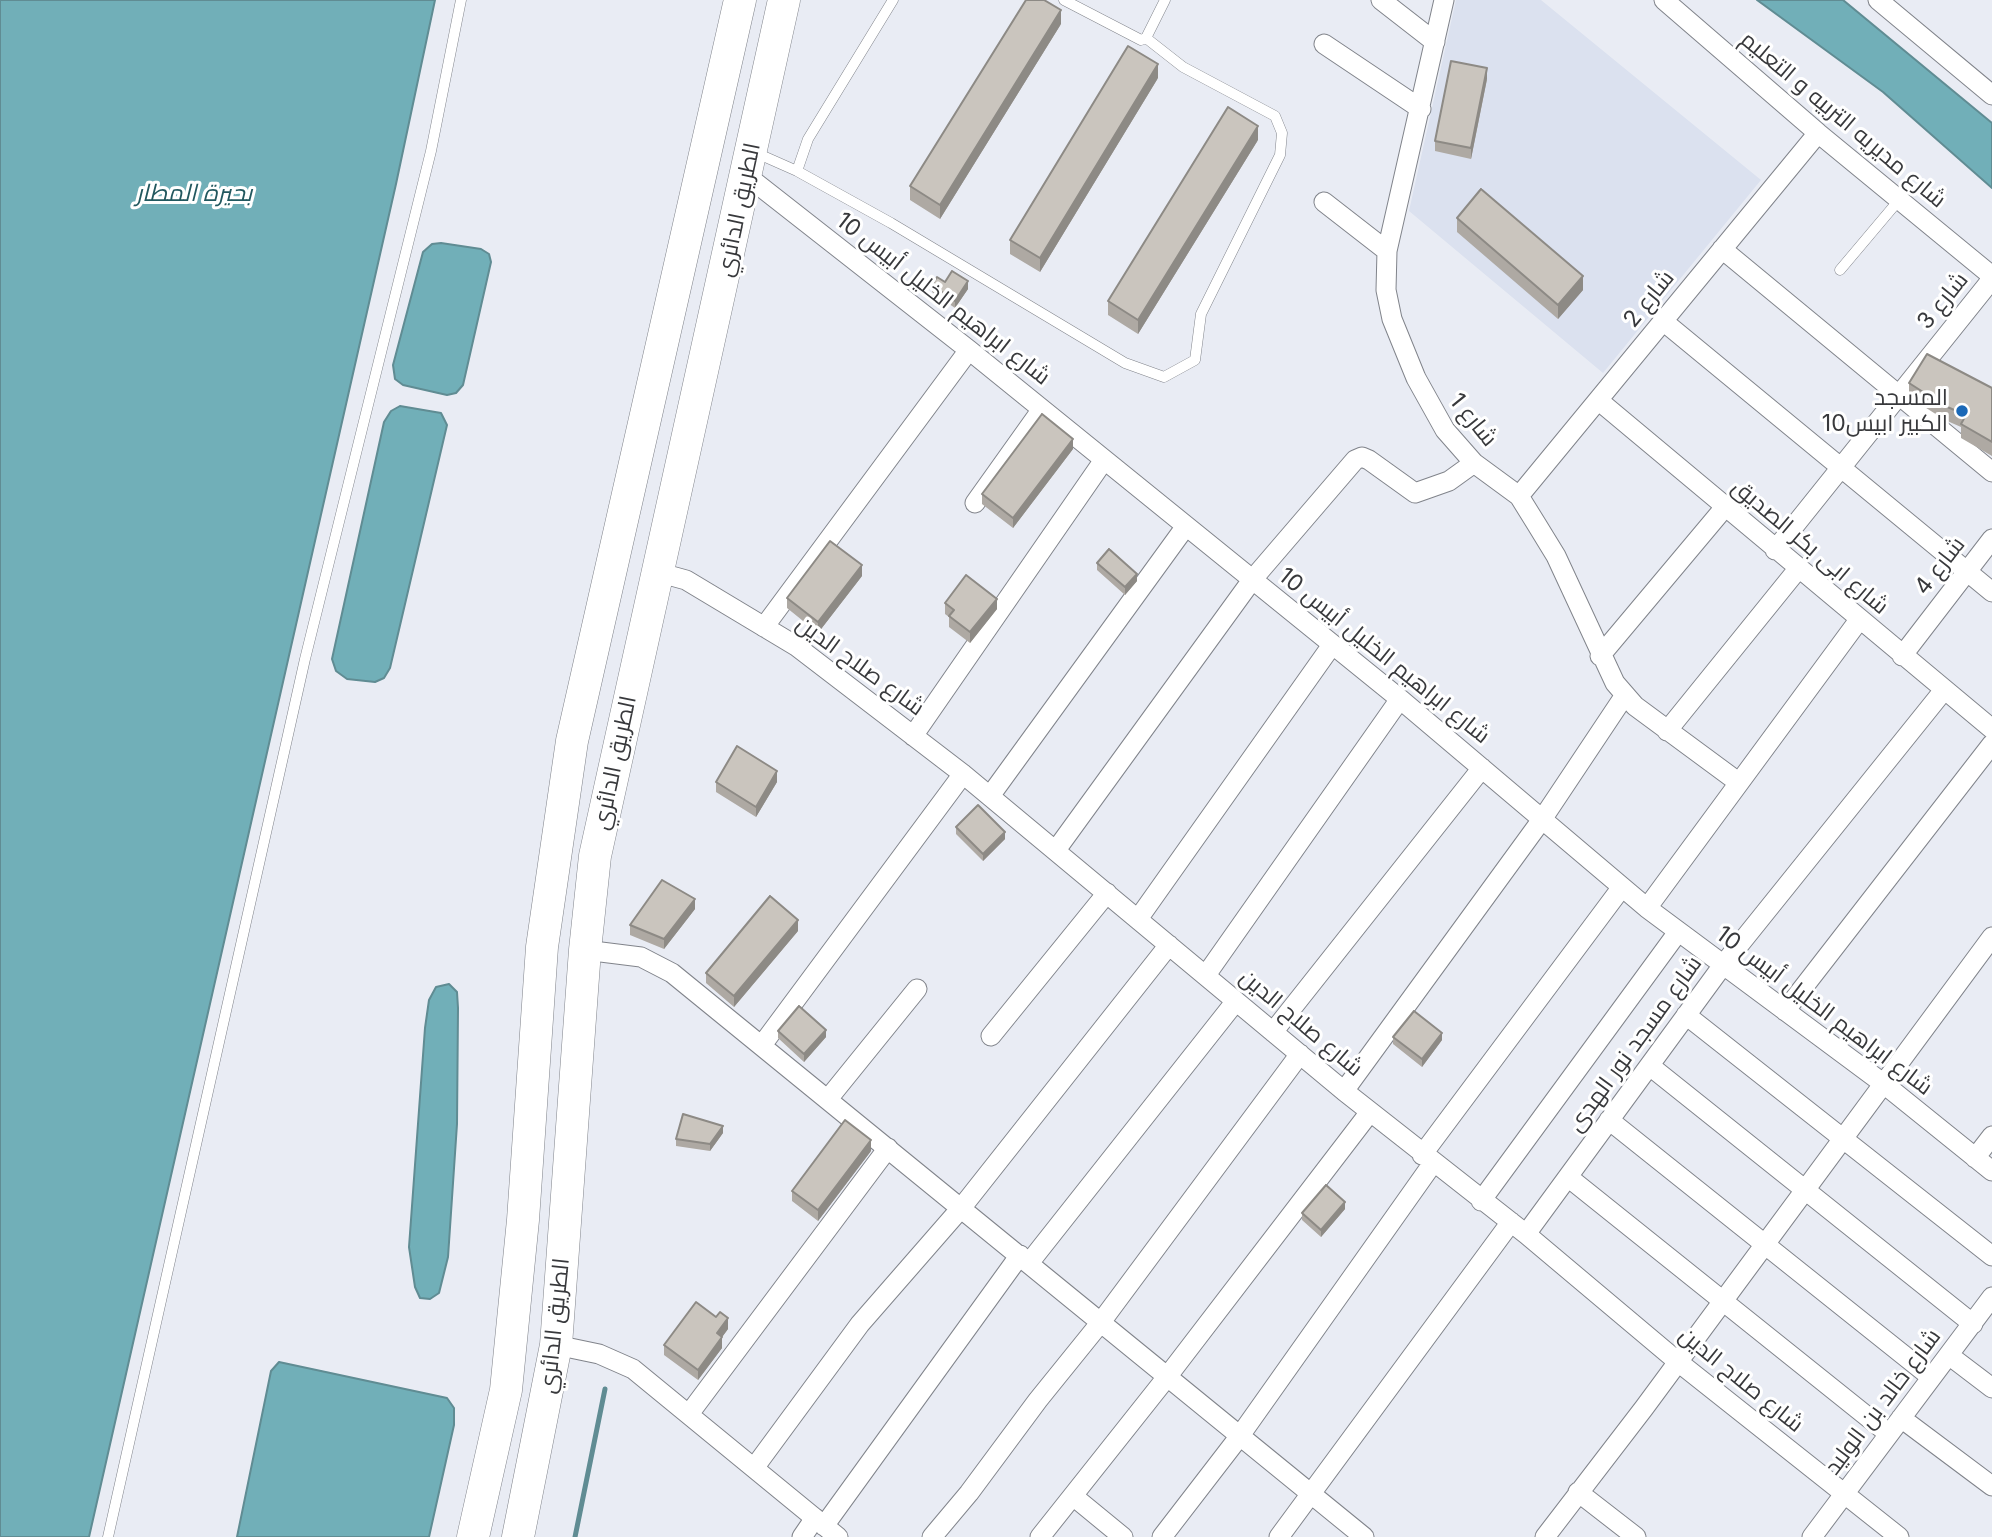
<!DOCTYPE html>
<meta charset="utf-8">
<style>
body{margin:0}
canvas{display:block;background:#e9ecf4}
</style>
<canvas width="1992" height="1537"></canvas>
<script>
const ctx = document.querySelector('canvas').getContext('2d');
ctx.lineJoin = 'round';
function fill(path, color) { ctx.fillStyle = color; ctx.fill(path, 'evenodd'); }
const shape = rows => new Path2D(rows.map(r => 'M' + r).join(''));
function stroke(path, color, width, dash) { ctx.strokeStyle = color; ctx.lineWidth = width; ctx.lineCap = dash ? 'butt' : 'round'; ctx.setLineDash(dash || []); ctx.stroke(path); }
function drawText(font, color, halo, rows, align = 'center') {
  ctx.font = font + ' Inter,Cairo,sans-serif'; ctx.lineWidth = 6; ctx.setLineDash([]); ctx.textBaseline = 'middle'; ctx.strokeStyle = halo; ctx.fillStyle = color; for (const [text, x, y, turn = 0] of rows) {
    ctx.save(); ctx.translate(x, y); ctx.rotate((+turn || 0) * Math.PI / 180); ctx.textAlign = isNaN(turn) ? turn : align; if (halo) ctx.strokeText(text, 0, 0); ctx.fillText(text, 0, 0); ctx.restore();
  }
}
const built = shape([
 [1456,0,1541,0,1761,180,1603,373,1409,211]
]);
const water = shape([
 [0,0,435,0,396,184,89,1537,0,1537,0,0],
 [1757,0,1843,0,1992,123,1992,188,1883,92,1757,0],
 [441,243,481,249,489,254,491,262,463,385,456,393,447,395,403,385,395,379,393,365,423,252,432,244,441,243],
 [400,406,441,413,447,425,390,668,384,678,375,682,347,679,336,671,332,659,384,422,391,411,400,406],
 [449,984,457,992,458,1008,457,1124,448,1257,439,1293,430,1299,420,1298,415,1287,409,1247,425,1028,429,1000,436,987,449,984],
 [279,1362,447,1398,454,1408,454,1425,429,1537,237,1537,271,1371,279,1362]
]);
const stream = shape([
 [575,1537,605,1389]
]);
const service = shape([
 [1064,0,1141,40,1146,38,1165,0],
 [754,152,797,171,891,223,1125,363,1164,377,1195,360,1201,314,1280,155,1282,133,1275,116,1183,67,1146,38],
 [797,171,808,139,893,0],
 [1840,270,1899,200],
 [108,1537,305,659,431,151,461,0]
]);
const minor = shape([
 [1381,0,1435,42],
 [1444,0,1387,251,1386,290,1392,319,1416,378,1445,430,1474,463,1519,496,1537,525,1556,556,1615,683,1635,706,1738,782],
 [1664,0,1818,133,1992,276],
 [1878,0,1992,95],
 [1324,44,1421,109],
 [747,176,969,350,1400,699,1647,908,1884,1084,1992,1171],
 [1324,202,1387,251],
 [1722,249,1992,472],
 [1663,321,1992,592],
 [1598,400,1992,729],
 [1519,496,1818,133],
 [975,503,1042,409],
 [1775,550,1992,279],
 [657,572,686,580,796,646,963,774,1344,1091,1526,1234,1677,1361,1899,1537],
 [764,627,969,350],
 [1600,656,1725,507],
 [1902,656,1992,539],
 [1667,731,1798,569],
 [913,736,1104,460],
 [990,796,1186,526],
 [1056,850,1252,580,1355,460,1362,457,1369,460,1415,493,1449,481,1474,463],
 [1647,908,1859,620],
 [1138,919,1332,645],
 [585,950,641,957,672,973,1364,1537],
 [1206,975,1400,699],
 [1785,1011,1992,744],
 [1686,1015,1992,1256],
 [1273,1032,1482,768],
 [991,1036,1107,893],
 [762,1045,963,774],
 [1650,1066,1973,1324],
 [1344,1091,1543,818,1625,695],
 [828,1099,917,989],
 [1609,1120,1931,1377],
 [1422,1155,1622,887],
 [1975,1158,1992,1136],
 [1568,1177,1889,1434],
 [1481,1201,1678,932],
 [1526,1234,1723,965,1944,690],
 [1029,1263,1236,1001],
 [556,1345,599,1354,633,1369,838,1537],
 [1950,1356,1992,1388],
 [689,1414,888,1148],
 [1901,1418,1992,1486],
 [754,1468,860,1324,962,1207,1169,945],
 [1578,1492,1636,1537],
 [1073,1496,1123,1537],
 [824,1526,1020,1255],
 [802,1537,815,1518],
 [932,1537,969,1493,1038,1400,1101,1322,1300,1054],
 [1040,1537,1167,1377,1370,1112],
 [1162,1537,1239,1437,1433,1163],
 [1279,1537,1511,1222],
 [1545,1537,1644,1408,1992,937],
 [1812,1537,1992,1297]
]);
const primary = shape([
 [473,1537,506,1390,523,1220,542,947,572,741,740,0],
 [518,1537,556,1345,585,950,595,856,784,0]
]);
const wall = shape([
 [1061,24,940,219,910,200,910,186],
 [1158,78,1040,272,1010,254,1010,240],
 [1487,79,1471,159,1435,151,1435,141],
 [1258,140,1138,334,1108,315,1108,301],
 [1457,218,1583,290,1558,319,1457,232],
 [945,282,968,289,955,308,932,292,932,285],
 [1909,383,1992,388,1992,456,1961,438,1961,427,1945,420,1909,397],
 [1073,449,1013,528,982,504,982,494],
 [1097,563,1137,581,1125,595,1097,570],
 [862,576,818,633,787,608,787,598],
 [945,603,997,609,970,643,949,627,949,617,945,614],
 [716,782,777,782,756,817,716,792],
 [956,827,1005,839,983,861,956,834],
 [695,909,664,949,630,935,630,925],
 [798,931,734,1007,706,983,706,973],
 [778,1031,826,1037,804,1062,778,1038],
 [1393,1037,1442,1040,1422,1067,1393,1044],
 [723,1133,710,1151,676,1146,676,1139],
 [871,1151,818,1221,792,1201,792,1191],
 [1345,1209,1321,1237,1302,1220,1302,1213],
 [728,1329,722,1337,722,1348,698,1380,664,1355,664,1345]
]);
const shadedWall = shape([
 [1061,10,1061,24,940,219,940,205],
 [1158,64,1158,78,1040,272,1040,258],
 [1487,68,1487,79,1471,159,1471,148],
 [1258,126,1258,140,1138,334,1138,320],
 [1583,276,1583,290,1558,319,1558,305],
 [968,281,968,289,955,308,955,301],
 [1073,439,1073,449,1013,528,1013,518],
 [862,565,862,576,818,633,818,622],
 [1137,574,1137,581,1125,595,1125,587],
 [997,599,997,609,970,643,970,632],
 [777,771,777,782,756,817,756,807],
 [1005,832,1005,839,983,861,983,854],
 [695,899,695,909,664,949,664,939],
 [798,920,798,931,734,1007,734,996],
 [826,1030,826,1037,804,1062,804,1054],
 [1442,1033,1442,1040,1422,1067,1422,1059],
 [723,1126,723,1133,710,1151,710,1144],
 [871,1140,871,1151,818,1221,818,1210],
 [1345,1202,1345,1209,1321,1237,1321,1230],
 [728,1318,728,1329,717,1344,717,1333],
 [722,1337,722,1348,698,1380,698,1370]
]);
const building = shape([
 [1026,0,1044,0,1061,10,940,205,910,186,1026,0],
 [1128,46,1158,64,1040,258,1010,240,1128,46],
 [1451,61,1487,68,1471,148,1435,141,1451,61],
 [1228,107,1258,126,1138,320,1108,301,1228,107],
 [1481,189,1583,276,1558,305,1457,218,1481,189],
 [952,271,968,281,955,301,932,285,937,277,945,282,952,271],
 [1927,354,1992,388,1992,442,1961,424,1966,415,1945,406,1909,383,1927,354],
 [1042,414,1073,439,1013,518,982,494,1042,414],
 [830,541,862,565,818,622,787,598,830,541],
 [1109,549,1137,574,1125,587,1097,563,1109,549],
 [966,575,997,599,970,632,949,616,954,610,945,603,966,575],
 [737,746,777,771,756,807,716,782,737,746],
 [978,805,1005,832,983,854,956,827,978,805],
 [662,880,695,899,664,939,630,925,662,880],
 [770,896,798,920,734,996,706,973,770,896],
 [799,1006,826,1030,804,1054,778,1031,799,1006],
 [1414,1011,1442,1033,1422,1059,1393,1037,1414,1011],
 [683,1114,723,1126,710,1144,676,1139,683,1114],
 [845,1120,871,1140,818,1210,792,1191,845,1120],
 [1326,1185,1345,1202,1321,1230,1302,1213,1326,1185],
 [696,1302,716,1317,720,1312,728,1318,717,1333,722,1337,698,1370,664,1345,696,1302]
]);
const markers = [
 [1962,411,7,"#1a68b7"]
];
const streetNames = [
 ["شارع مديريه التربيه و التعليم",1843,120,40],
 ["الطريق الدائري",739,210,-78],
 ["شارع ابراهيم الخليل أبيس 10",943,299,38],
 ["شارع 2",1649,299,-51],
 ["شارع 3",1943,301,-51],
 ["شارع 1",1473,420,51],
 ["شارع ابى بكر الصديق",1810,547,40],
 ["شارع 4",1940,566,-52],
 ["شارع ابراهيم الخليل أبيس 10",1384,656,39],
 ["شارع صلاح الدين",860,666,36],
 ["الطريق الدائري",615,763,-78],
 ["شارع ابراهيم الخليل أبيس 10",1824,1011,37],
 ["شارع صلاح الدين",1301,1023,40],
 ["شارع مسجد نور الهدى",1635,1044,-54],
 ["الطريق الدائري",555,1326,-84],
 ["شارع صلاح الدين",1741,1380,39],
 ["شارع خالد بن الوليد",1883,1402,-53]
];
const poiNames = [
 ["المسجد",1948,398],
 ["الكبير ابيس10",1948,424]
];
const waterNames = [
 ["بحيرة المطار",194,194]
];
fill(built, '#dbe1ef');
fill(water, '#71afb8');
stroke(water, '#608c93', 2);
stroke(stream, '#608c93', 5);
stroke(service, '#81848b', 11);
stroke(minor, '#81848b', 21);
stroke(primary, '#81848b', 33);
stroke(service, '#fff', 10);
stroke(minor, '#fff', 19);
stroke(primary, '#fff', 32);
fill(wall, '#aea9a3');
fill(shadedWall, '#8d8a85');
fill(building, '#cac5be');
stroke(building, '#8d8a85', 2);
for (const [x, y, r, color] of markers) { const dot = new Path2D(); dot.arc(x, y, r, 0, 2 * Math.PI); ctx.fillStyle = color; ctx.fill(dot); stroke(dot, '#fff', 2.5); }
drawText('23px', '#38393c', '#fff', streetNames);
drawText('23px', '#38393c', '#fff', poiNames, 'right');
drawText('italic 24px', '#22585f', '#fff', waterNames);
</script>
